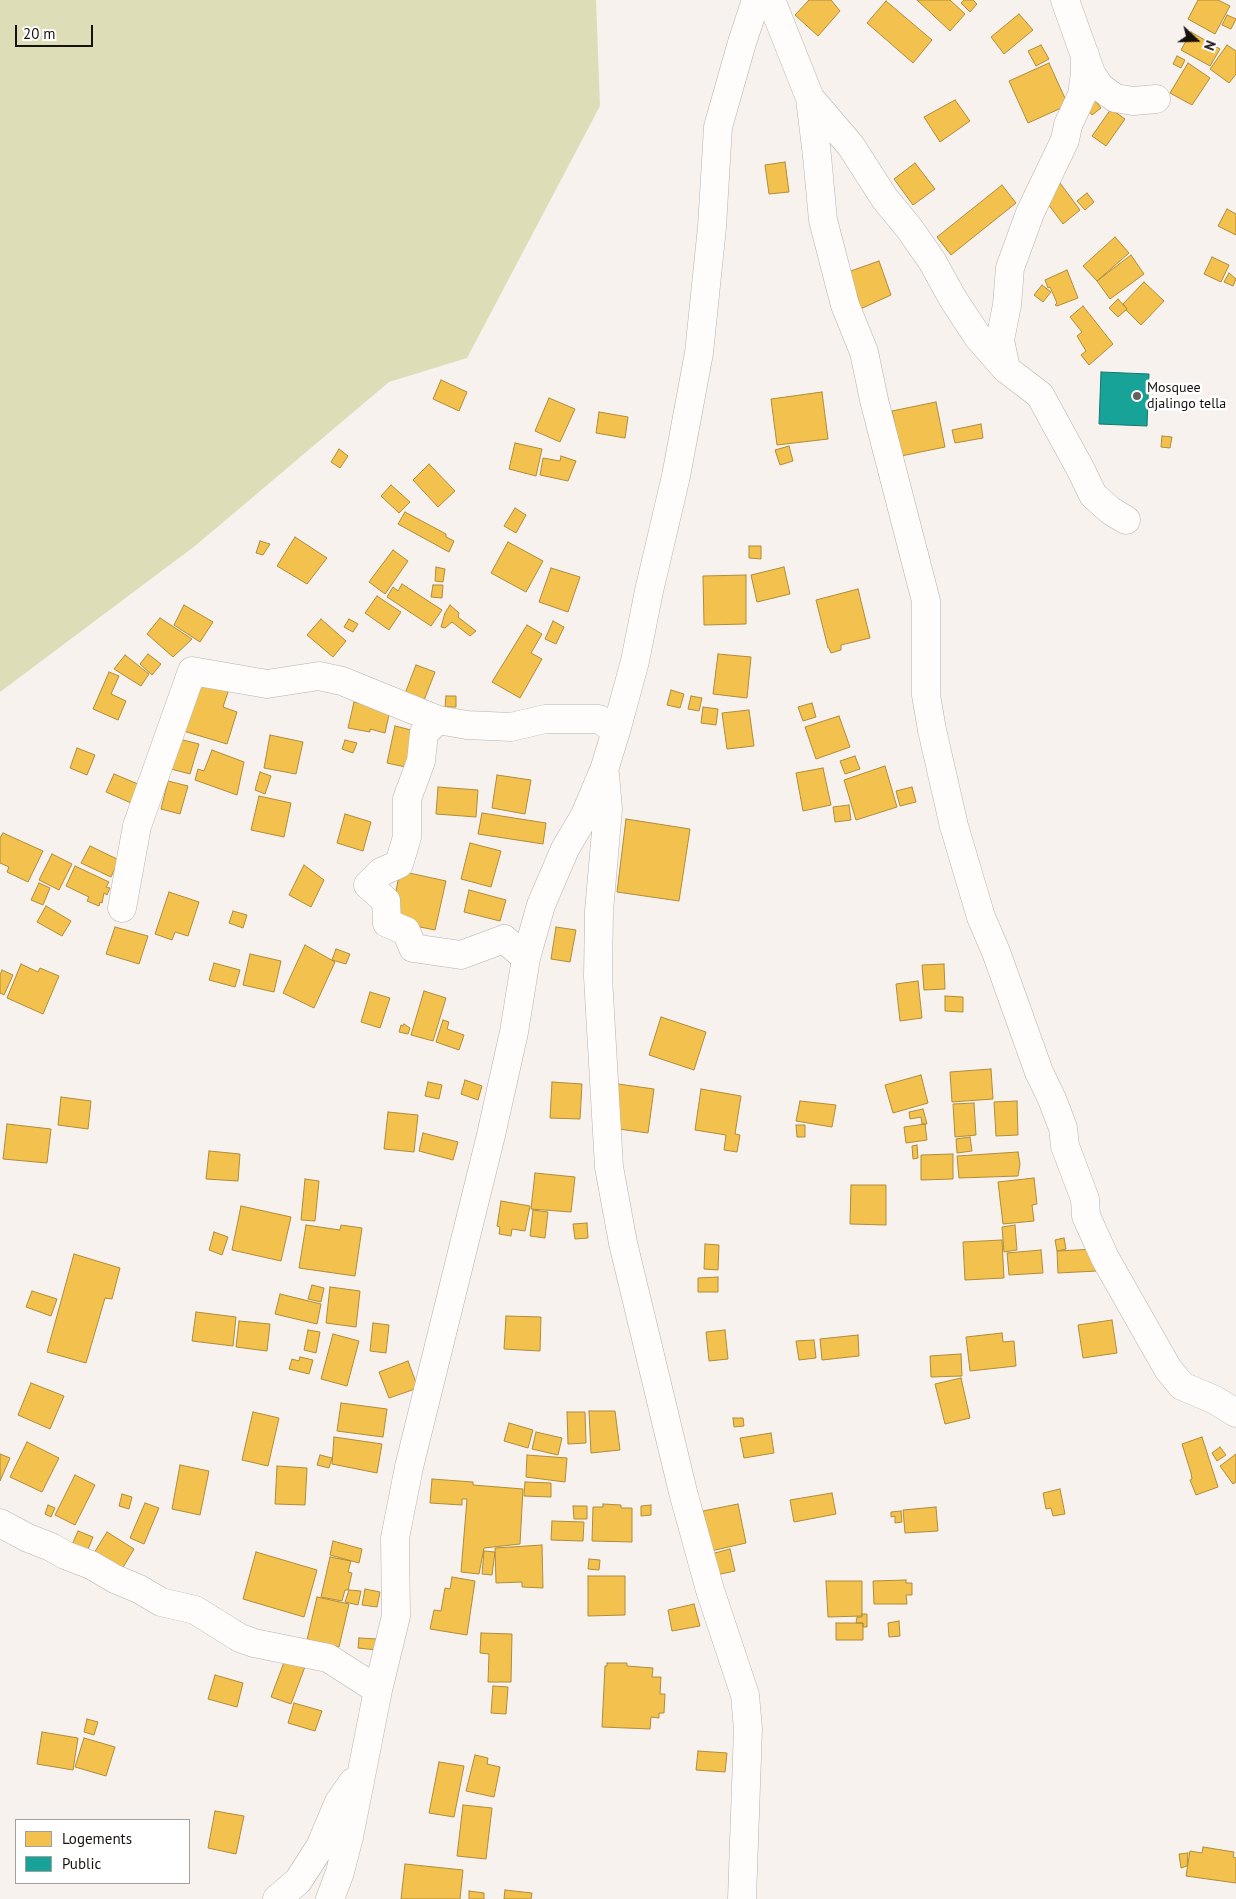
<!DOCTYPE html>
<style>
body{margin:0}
#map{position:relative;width:1236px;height:1899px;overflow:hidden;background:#f8f2ee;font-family:"PT Sans",sans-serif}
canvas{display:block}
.legend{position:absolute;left:15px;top:1819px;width:175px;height:65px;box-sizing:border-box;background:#fff;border:1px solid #a2a09e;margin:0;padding:6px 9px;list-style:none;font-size:15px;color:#17110d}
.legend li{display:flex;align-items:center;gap:10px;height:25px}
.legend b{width:25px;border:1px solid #a2a09e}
.north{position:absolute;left:1171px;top:15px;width:50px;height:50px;-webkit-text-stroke:4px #fff;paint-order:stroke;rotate:111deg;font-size:14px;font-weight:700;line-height:20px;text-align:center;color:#17110d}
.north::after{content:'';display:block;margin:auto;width:18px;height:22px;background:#17110d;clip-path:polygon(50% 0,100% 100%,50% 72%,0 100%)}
.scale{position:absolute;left:15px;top:25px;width:78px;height:22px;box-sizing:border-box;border:2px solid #17110d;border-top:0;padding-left:6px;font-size:15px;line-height:18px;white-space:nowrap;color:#17110d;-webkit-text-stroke:4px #fff;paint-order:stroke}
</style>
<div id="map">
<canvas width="1236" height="1899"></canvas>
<ul class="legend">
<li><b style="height:14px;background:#f2c14e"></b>Logements</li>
<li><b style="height:14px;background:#17a398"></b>Public</li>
</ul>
<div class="north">N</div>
<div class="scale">20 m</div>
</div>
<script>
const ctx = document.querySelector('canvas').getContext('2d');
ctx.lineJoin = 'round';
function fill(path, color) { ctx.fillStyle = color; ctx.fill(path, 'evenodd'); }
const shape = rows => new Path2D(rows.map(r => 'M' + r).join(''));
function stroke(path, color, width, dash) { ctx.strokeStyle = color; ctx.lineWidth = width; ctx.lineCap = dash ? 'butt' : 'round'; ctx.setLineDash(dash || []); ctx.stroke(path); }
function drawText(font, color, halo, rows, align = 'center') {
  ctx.font = font + ' "PT Sans",sans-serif'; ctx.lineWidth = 5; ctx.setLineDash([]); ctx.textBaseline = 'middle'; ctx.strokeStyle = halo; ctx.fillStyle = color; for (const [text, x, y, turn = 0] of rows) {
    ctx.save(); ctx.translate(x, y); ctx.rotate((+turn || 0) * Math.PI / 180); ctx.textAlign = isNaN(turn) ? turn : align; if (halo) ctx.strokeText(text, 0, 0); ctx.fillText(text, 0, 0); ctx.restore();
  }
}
const green = shape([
 [0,0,596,0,600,106,467,358,389,382,195,546,0,692]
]);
const homes = shape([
 [809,0,831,0,840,11,818,36,795,15,809,0],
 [917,0,950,0,965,14,950,31,917,0],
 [964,0,973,0,977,4,970,12,961,3,964,0],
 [1198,0,1218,0,1230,6,1215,34,1188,19,1198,0],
 [886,1,932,40,913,63,867,23,886,1],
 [1019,14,1033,30,1004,54,991,37,1019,14],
 [1227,15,1236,19,1231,29,1222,25,1227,15],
 [1191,32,1220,49,1210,66,1181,50,1191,32],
 [1041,45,1049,59,1036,66,1028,51,1041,45],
 [1227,45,1236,51,1236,74,1229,83,1210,69,1227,45],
 [1177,56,1185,60,1181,68,1173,64,1177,56],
 [1049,63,1068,105,1028,123,1009,81,1049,63],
 [1188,63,1210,78,1192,105,1170,93,1188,63],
 [1094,99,1101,108,1092,115,1085,107,1094,99],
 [955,100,970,121,940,142,924,117,955,100],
 [1111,109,1125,119,1106,146,1092,136,1111,109],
 [785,162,789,192,769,194,765,165,785,162],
 [915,163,935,189,913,205,894,179,915,163],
 [1060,183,1080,210,1063,224,1042,196,1060,183],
 [1002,185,1016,203,951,255,937,237,1002,185],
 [1087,193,1094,202,1085,210,1077,201,1087,193],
 [1227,209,1236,214,1236,235,1218,226,1227,209],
 [1115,237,1129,253,1097,281,1083,266,1115,237],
 [1131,255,1144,274,1110,299,1097,281,1131,255],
 [1212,257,1229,265,1221,282,1204,274,1212,257],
 [879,261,891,295,856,311,851,300,858,298,848,272,879,261],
 [1067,270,1078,298,1057,306,1055,305,1057,303,1050,287,1048,288,1045,280,1067,270],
 [1229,273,1236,279,1233,286,1224,282,1229,273],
 [1144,282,1164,301,1141,325,1126,310,1127,309,1123,304,1144,282],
 [1042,285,1051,292,1043,302,1034,295,1042,285],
 [1118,299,1127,309,1118,317,1109,308,1118,299],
 [1083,306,1113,344,1089,365,1081,355,1086,351,1077,336,1082,332,1070,317,1083,306],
 [441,380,467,392,459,411,433,399,441,380],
 [822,392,828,439,777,445,771,399,822,392],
 [549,398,575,409,560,442,535,431,549,398],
 [936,402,945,447,901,456,892,411,936,402],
 [599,412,628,417,625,438,596,433,599,412],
 [981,424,983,438,955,443,952,430,981,424],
 [1162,436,1172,437,1170,448,1161,447,1162,436],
 [515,443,542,449,536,476,509,469,515,443],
 [789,446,793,461,780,465,775,450,789,446],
 [339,449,348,456,340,468,331,462,339,449],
 [561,456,576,461,568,481,540,475,543,458,560,461,561,456],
 [429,464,455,491,438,507,413,480,429,464],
 [391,485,410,502,399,513,381,496,391,485],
 [515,508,526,515,516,533,504,526,515,508],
 [405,512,446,534,446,537,454,541,449,552,398,524,405,512],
 [295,537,327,558,307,584,277,566,295,537],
 [260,541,270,544,263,555,256,553,260,541],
 [508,542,543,561,526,592,491,573,508,542],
 [749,546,761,546,761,559,749,558,749,546],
 [393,550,408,561,385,594,369,582,393,550],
 [436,567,445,569,443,582,435,581,436,567],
 [784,567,790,594,757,602,751,575,784,567],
 [551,568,580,577,568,612,539,602,551,568],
 [746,575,746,624,704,625,703,576,746,575],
 [402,584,442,610,431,626,387,597,393,587,398,591,402,584],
 [433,585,443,585,442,598,431,597,433,585],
 [858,589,870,638,841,645,841,650,831,653,829,648,828,648,816,600,858,589],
 [377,596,401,612,389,630,365,613,377,596],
 [184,605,213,622,200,642,174,625,184,605],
 [450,605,459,613,458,617,476,631,470,636,452,622,445,628,441,627,445,613,450,605],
 [160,618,192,639,173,657,147,634,160,618],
 [321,619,346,641,333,657,307,635,321,619],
 [349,619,358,624,353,632,344,627,349,619],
 [553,621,564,627,556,644,545,639,553,621],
 [527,625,542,634,531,653,542,659,520,698,492,682,527,625],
 [148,654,161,664,152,675,140,664,148,654],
 [718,654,751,657,747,698,713,694,718,654],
 [125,655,149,674,141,686,114,669,125,655],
 [416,665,435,672,423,703,404,696,416,665],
 [109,672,119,676,111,694,126,701,118,720,93,709,109,672],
 [194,675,230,686,223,707,237,712,227,744,180,730,194,675],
 [671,690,684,694,680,708,667,705,671,690],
 [446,696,456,696,456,707,445,707,446,696],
 [691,696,702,698,699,711,688,709,691,696],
 [354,702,390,710,385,733,370,729,370,732,348,728,354,702],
 [812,703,816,717,803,721,798,707,812,703],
 [703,707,718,709,716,725,701,723,703,707],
 [749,710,754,746,727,749,722,713,749,710],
 [839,716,850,747,816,759,805,727,839,716],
 [395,726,419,732,410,768,387,763,395,726],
 [270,735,303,742,296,774,264,768,270,735],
 [179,739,199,744,190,774,171,769,179,739],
 [345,740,357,743,353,753,342,749,345,740],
 [77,748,95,755,87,775,70,768,77,748],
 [212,750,244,762,237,795,195,780,198,769,204,771,212,750],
 [855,756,860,769,845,774,840,761,855,756],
 [885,766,897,807,856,820,844,780,885,766],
 [823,768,831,805,803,811,796,773,823,768],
 [260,772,271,776,265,794,255,790,260,772],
 [114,774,145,787,138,806,106,792,114,774],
 [497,775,531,780,525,814,492,808,497,775],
 [168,781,188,786,180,814,161,809,168,781],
 [438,787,478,790,476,817,436,814,438,787],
 [912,787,916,802,900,806,896,791,912,787],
 [259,796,291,803,284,837,251,830,259,796],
 [849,805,851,820,835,822,833,807,849,805],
 [482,813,546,823,543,844,478,834,482,813],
 [345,814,371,822,363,851,337,843,345,814],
 [626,819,690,829,679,901,617,892,626,819],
 [3,833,43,851,28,882,7,872,9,867,0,863,0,838,3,833],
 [470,843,501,851,491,887,461,879,470,843],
 [90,846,119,860,111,877,81,863,90,846],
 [52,854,72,864,59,890,39,880,52,854],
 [304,865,324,880,311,907,289,895,304,865],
 [75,866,109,882,106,887,110,888,107,895,104,893,102,903,100,902,99,906,87,901,89,897,66,886,75,866],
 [400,871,446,881,435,930,390,921,400,871],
 [39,883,50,888,43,905,31,900,39,883],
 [469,890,506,900,500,921,464,912,469,890],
 [169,892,199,902,188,936,175,932,172,940,155,934,169,892],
 [46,906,71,921,62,936,37,922,46,906],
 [233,911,247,915,243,928,229,923,233,911],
 [115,927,148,936,139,964,106,954,115,927],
 [556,927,576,930,570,962,551,959,556,927],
 [305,945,335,962,314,1008,283,993,305,945],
 [336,949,350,954,346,964,332,960,336,949],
 [250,954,281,961,274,992,243,985,250,954],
 [214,963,240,970,235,987,209,980,214,963],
 [21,964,38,972,40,968,59,976,43,1014,7,998,21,964],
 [944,964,945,989,924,990,922,965,944,964],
 [2,970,13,975,4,995,0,993,0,975,2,970],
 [918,981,922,1018,900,1021,896,984,918,981],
 [424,991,446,998,433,1041,411,1035,424,991],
 [370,992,390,998,380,1028,361,1022,370,992],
 [945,996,963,997,963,1012,945,1011,945,996],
 [661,1017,706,1032,694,1070,649,1055,661,1017],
 [443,1020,449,1022,447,1029,464,1035,459,1050,436,1042,443,1020],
 [404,1024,410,1028,408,1034,399,1032,401,1025,403,1026,404,1024],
 [991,1069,993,1099,952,1102,950,1072,991,1069],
 [921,1075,928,1103,893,1113,885,1085,921,1075],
 [465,1080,482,1086,478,1100,461,1094,465,1080],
 [428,1082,442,1085,439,1099,425,1096,428,1082],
 [552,1082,582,1084,580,1119,550,1118,552,1082],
 [618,1084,654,1089,648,1133,611,1128,618,1084],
 [701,1089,741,1096,735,1134,740,1135,737,1152,724,1150,726,1135,695,1130,701,1089],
 [61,1097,91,1101,88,1129,58,1125,61,1097],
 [800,1101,836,1105,832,1127,796,1121,800,1101],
 [1017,1101,1018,1135,996,1136,994,1102,1017,1101],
 [974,1103,976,1135,955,1137,953,1104,974,1103],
 [923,1109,927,1124,922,1124,921,1117,910,1119,909,1112,923,1109],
 [388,1112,418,1115,414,1152,384,1149,388,1112],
 [7,1124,51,1129,47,1163,3,1159,7,1124],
 [925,1124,927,1140,906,1143,904,1127,925,1124],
 [796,1125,805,1125,805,1137,797,1137,796,1125],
 [423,1133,458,1142,453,1160,419,1151,423,1133],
 [970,1137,972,1151,957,1153,956,1139,970,1137],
 [917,1145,918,1158,913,1159,912,1146,917,1145],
 [209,1151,240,1154,238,1181,206,1179,209,1151],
 [1018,1152,1020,1164,1018,1176,959,1178,957,1156,1018,1152],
 [953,1154,953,1179,921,1180,921,1155,953,1154],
 [535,1173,575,1177,571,1212,531,1209,535,1173],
 [1034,1178,1037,1204,1032,1205,1034,1221,1003,1224,998,1182,1034,1178],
 [305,1179,319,1181,315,1221,301,1220,305,1179],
 [851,1185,886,1185,886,1225,850,1224,851,1185],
 [501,1201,530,1206,525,1231,512,1229,511,1236,499,1234,500,1227,497,1226,501,1201],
 [241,1206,291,1217,281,1261,232,1250,241,1206],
 [533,1210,548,1212,545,1238,530,1236,533,1210],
 [587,1223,588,1238,575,1239,573,1224,587,1223],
 [306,1225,340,1230,341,1225,362,1228,355,1276,299,1268,306,1225],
 [1015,1225,1017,1250,1004,1252,1002,1227,1015,1225],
 [214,1232,228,1237,222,1255,209,1250,214,1232],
 [1064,1238,1066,1249,1057,1251,1055,1240,1064,1238],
 [1002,1240,1004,1278,965,1280,963,1242,1002,1240],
 [705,1244,719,1245,718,1270,704,1269,705,1244],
 [1096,1249,1097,1271,1058,1273,1057,1251,1096,1249],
 [1041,1250,1043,1273,1009,1275,1007,1253,1041,1250],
 [74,1254,120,1268,112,1299,105,1298,86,1363,47,1352,74,1254],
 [718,1277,718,1292,698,1292,698,1278,718,1277],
 [312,1285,324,1288,321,1302,308,1299,312,1285],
 [330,1287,360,1291,356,1327,326,1323,330,1287],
 [32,1291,57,1299,51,1316,26,1307,32,1291],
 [280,1294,321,1304,317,1324,275,1314,280,1294],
 [196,1312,236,1317,233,1346,192,1341,196,1312],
 [506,1316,541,1317,540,1351,504,1349,506,1316],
 [1112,1320,1117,1353,1083,1358,1078,1325,1112,1320],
 [239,1321,270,1324,267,1351,236,1347,239,1321],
 [373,1323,389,1325,386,1353,370,1351,373,1323],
 [308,1330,320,1332,316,1353,304,1350,308,1330],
 [725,1330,728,1359,709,1361,706,1332,725,1330],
 [1002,1333,1003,1342,1014,1341,1016,1366,970,1371,966,1337,1002,1333],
 [333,1334,359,1341,347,1386,321,1379,333,1334],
 [858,1335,859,1356,822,1360,820,1339,858,1335],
 [814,1340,816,1358,799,1360,796,1341,814,1340],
 [961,1354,962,1376,931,1377,930,1356,961,1354],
 [300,1357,313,1360,309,1374,289,1369,292,1359,299,1361,300,1357],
 [408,1361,418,1388,389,1398,379,1372,408,1361],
 [961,1378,970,1418,945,1424,935,1384,961,1378],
 [31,1383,64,1396,50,1429,18,1415,31,1383],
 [341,1403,387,1409,383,1437,337,1431,341,1403],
 [589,1411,615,1411,620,1450,591,1453,589,1411],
 [253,1412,279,1418,268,1466,242,1460,253,1412],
 [567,1412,585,1412,586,1443,568,1444,567,1412],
 [733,1418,743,1418,744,1426,734,1427,733,1418],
 [509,1423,533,1430,528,1448,504,1441,509,1423],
 [536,1432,562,1438,558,1455,532,1449,536,1432],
 [771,1433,774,1453,744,1458,740,1438,771,1433],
 [334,1437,382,1444,377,1473,332,1464,334,1437],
 [1202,1437,1218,1487,1196,1495,1190,1480,1192,1479,1191,1473,1182,1444,1202,1437],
 [27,1442,59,1458,42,1492,10,1477,27,1442],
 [1220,1447,1226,1455,1217,1461,1212,1453,1220,1447],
 [0,1454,10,1458,0,1481,0,1454],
 [1236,1454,1236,1482,1233,1484,1220,1466,1236,1454],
 [320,1455,332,1458,329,1468,317,1465,320,1455],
 [527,1455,567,1458,565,1482,526,1477,527,1455],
 [180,1465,209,1471,200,1515,172,1509,180,1465],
 [277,1466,307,1468,305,1505,275,1504,277,1466],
 [75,1475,95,1485,75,1525,55,1515,75,1475],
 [432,1479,473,1482,473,1485,523,1489,520,1544,484,1548,479,1574,461,1572,467,1499,462,1499,462,1505,430,1503,432,1479],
 [525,1482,551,1483,551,1497,524,1496,525,1482],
 [1060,1489,1065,1514,1053,1516,1051,1508,1046,1509,1043,1493,1060,1489],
 [832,1493,836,1514,794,1522,790,1500,832,1493],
 [122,1494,132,1497,129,1509,119,1506,122,1494],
 [145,1503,159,1508,144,1544,130,1538,145,1503],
 [603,1504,621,1505,621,1508,632,1508,632,1542,592,1541,593,1507,603,1507,603,1504],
 [738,1504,746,1543,711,1551,703,1511,738,1504],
 [48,1505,55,1508,51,1517,45,1514,48,1505],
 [651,1505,651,1515,641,1516,641,1506,651,1505],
 [573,1506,587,1506,587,1519,574,1519,573,1506],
 [936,1507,938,1531,905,1533,903,1510,936,1507],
 [901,1511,902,1522,895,1523,895,1516,891,1517,891,1512,901,1511],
 [552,1521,584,1522,583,1541,551,1540,552,1521],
 [78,1531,93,1537,86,1554,71,1547,78,1531],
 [107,1532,134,1549,119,1574,91,1558,107,1532],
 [333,1541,362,1549,359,1563,330,1555,333,1541],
 [542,1545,543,1588,522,1587,522,1582,496,1583,495,1548,542,1545],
 [730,1549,735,1571,716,1575,711,1554,730,1549],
 [484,1551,495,1552,492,1575,482,1574,484,1551],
 [256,1552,317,1570,304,1617,243,1599,256,1552],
 [330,1557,351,1561,348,1572,352,1573,348,1590,345,1590,342,1601,321,1597,330,1557],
 [589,1559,600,1560,599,1570,588,1569,589,1559],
 [588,1576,625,1576,625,1615,588,1616,588,1576],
 [452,1577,475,1581,467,1635,430,1629,434,1610,441,1611,445,1588,450,1589,452,1577],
 [906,1580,906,1583,912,1583,912,1595,906,1595,907,1604,874,1604,873,1581,906,1580],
 [826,1581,862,1581,862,1616,828,1617,826,1581],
 [365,1589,380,1592,377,1607,362,1605,365,1589],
 [349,1590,361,1591,358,1605,345,1602,349,1590],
 [317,1597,349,1604,339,1647,307,1640,317,1597],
 [694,1604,700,1626,672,1631,668,1610,694,1604],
 [862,1614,867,1614,867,1627,863,1627,863,1623,856,1623,857,1617,862,1617,862,1614],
 [899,1621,900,1636,889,1637,888,1623,899,1621],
 [836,1623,863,1623,863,1640,836,1640,836,1623],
 [481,1633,512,1634,511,1682,488,1682,489,1654,480,1653,481,1633],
 [359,1638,378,1639,377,1650,358,1648,359,1638],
 [286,1657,306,1664,291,1704,271,1697,286,1657],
 [607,1663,627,1663,627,1666,653,1668,652,1677,661,1677,660,1694,665,1694,664,1713,659,1713,659,1718,651,1717,650,1729,602,1727,605,1666,607,1666,607,1663],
 [215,1675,243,1683,237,1707,208,1699,215,1675],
 [493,1686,508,1687,506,1714,491,1713,493,1686],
 [294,1703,322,1711,315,1731,288,1723,294,1703],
 [87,1719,98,1722,94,1735,84,1732,87,1719],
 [42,1732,78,1738,73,1770,37,1764,42,1732],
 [84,1738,115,1747,106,1776,75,1767,84,1738],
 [698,1751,727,1753,725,1772,696,1770,698,1751],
 [475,1755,488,1758,487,1764,500,1767,494,1797,466,1791,475,1755],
 [439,1762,464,1766,454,1817,429,1813,439,1762],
 [463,1805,492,1808,486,1859,457,1856,463,1805],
 [215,1811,244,1816,236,1854,208,1848,215,1811],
 [1203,1847,1234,1852,1233,1857,1236,1858,1236,1883,1186,1876,1190,1851,1202,1853,1203,1847],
 [1188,1853,1187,1866,1181,1868,1179,1854,1188,1853],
 [405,1864,463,1870,460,1899,401,1899,405,1864],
 [505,1890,532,1893,531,1899,504,1899,505,1890],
 [469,1891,484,1893,484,1899,469,1899,469,1891]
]);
const public = shape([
 [1101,372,1149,374,1147,426,1099,424,1101,372]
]);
const minor = shape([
 [771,0,810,98,817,156,823,220,845,305,864,352,874,400,926,601,926,695,932,730,954,826,981,917,996,952,1039,1072,1052,1099,1063,1128,1065,1146,1085,1199,1086,1216,1105,1258,1168,1369,1182,1386,1215,1400,1236,1413],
 [1065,0,1091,73,1100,87,1115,98,1133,101,1156,99],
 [810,98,851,146,885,199,909,228,932,261,953,299,978,337,1006,369,1040,395,1081,470,1093,495,1111,511,1126,520],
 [1006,369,1000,340,1007,305,1010,268,1030,213,1065,140,1068,125,1082,95,1085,73,1085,55],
 [438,720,424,733,421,761,407,799,407,837,399,864,381,872,368,885,386,901,387,923,406,931,413,948,461,955,504,939,526,958],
 [605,774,608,809,599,911,598,977,609,1167,623,1243,683,1492,710,1590,745,1695,748,1729,742,1899],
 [122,908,137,826,192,671,267,684,319,676,342,681,438,720,467,725,511,727,545,719,599,719,616,731],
 [0,1523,28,1538,51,1547,65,1555,91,1565,115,1579,139,1589,161,1602,195,1610,240,1638,254,1643,328,1658,378,1690],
 [277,1899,298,1881,320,1847,339,1802,353,1782],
 [330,1899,340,1872,349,1837,378,1690,396,1616,395,1538,409,1467,491,1135,514,1032,526,958,541,905,565,849,585,815,604,770,616,731,635,661,649,591,676,476,699,353,712,227,718,127,741,46,756,0]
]);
const markers = [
 [1137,396,5,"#66605c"]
];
const poiNames = [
 ["Mosquee",1147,388],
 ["djalingo tella",1147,404]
];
fill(green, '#ddddb8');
fill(homes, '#f2c14e');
stroke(homes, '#b08c3a', 1);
fill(public, '#17a398');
stroke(public, '#17776e', 1);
stroke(minor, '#b7b2ae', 29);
stroke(minor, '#fefdfc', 28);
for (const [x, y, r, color] of markers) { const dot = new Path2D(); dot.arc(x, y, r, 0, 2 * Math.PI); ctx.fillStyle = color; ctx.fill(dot); stroke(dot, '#fff', 2); }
drawText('14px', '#17110d', '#fff', poiNames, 'left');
</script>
